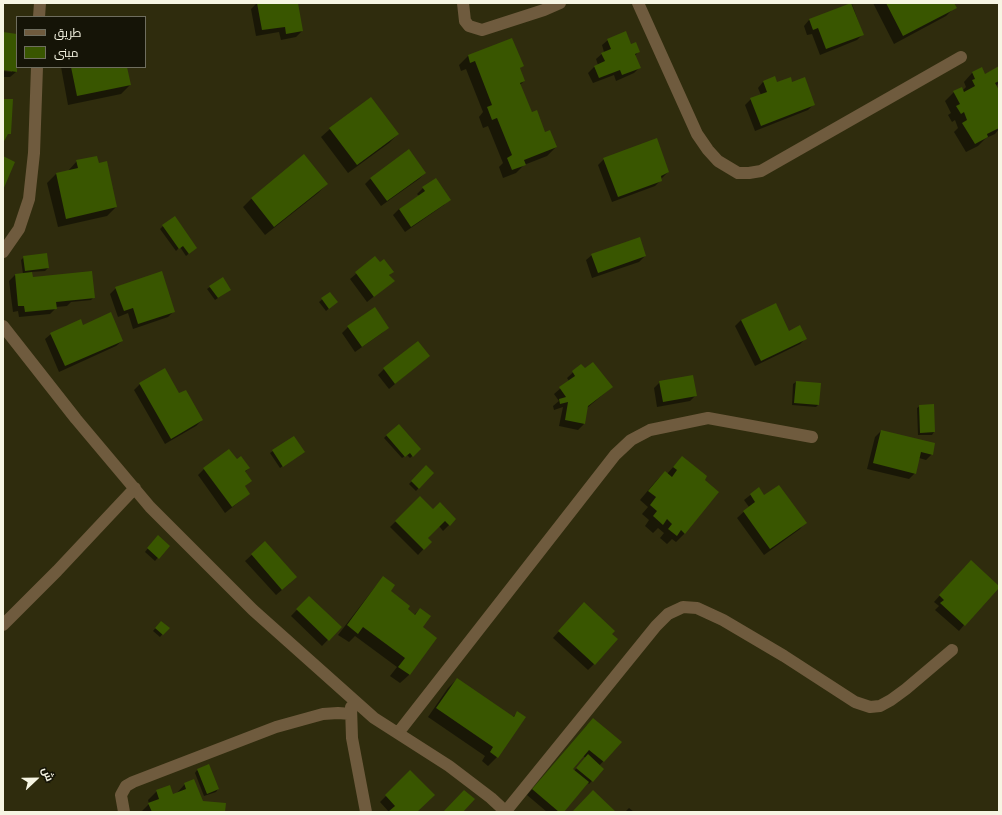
<!DOCTYPE html>
<meta charset="utf-8">
<style>
body{margin:0}
#map{position:relative;width:1002px;height:815px;overflow:hidden;background:#2f2c0d;font-family:Karla,Cairo,sans-serif}
canvas{display:block}
.frame{position:absolute;inset:0;border:4px solid #f6f5e3;pointer-events:none}
.legend{position:absolute;left:16px;top:16px;width:130px;height:52px;box-sizing:border-box;background:#151407;border:1px solid #6f6e5f;margin:0;padding:5px 7px;list-style:none;font-size:12px;color:#f6f5e3}
.legend li{display:flex;align-items:center;gap:8px;height:20px}
.legend b{width:20px;border:1px solid #6f6e5f}
.north{position:absolute;left:16px;top:759px;width:40px;height:40px;-webkit-text-stroke:3px #151407;paint-order:stroke;rotate:68deg;font-size:11px;font-weight:700;line-height:16px;text-align:center;color:#f6f5e3}
.north::after{content:'';display:block;margin:auto;width:14px;height:18px;background:#f6f5e3;clip-path:polygon(50% 0,100% 100%,50% 72%,0 100%)}
</style>
<div id="map">
<canvas width="1002" height="815"></canvas>
<div class="frame"></div>
<ul class="legend">
<li><b style="height:5px;background:#6f5b3e"></b>طريق</li>
<li><b style="height:11px;background:#395600"></b>مبنى</li>
</ul>
<div class="north">ش</div>
</div>
<script>
const ctx = document.querySelector('canvas').getContext('2d');
ctx.lineJoin = 'round';
function fill(path, color) { ctx.fillStyle = color; ctx.fill(path, 'evenodd'); }
const shape = rows => new Path2D(rows.map(r => 'M' + r).join(''));
function stroke(path, color, width, dash) { ctx.strokeStyle = color; ctx.lineWidth = width; ctx.lineCap = dash ? 'butt' : 'round'; ctx.setLineDash(dash || []); ctx.stroke(path); }
const shadow = shape([
 [257,3,297,3,302,31,296,37,281,40,279,32,256,36,251,9],
 [873,3,953,3,955,7,946,16,894,44],
 [852,4,863,34,857,40,820,55,812,34,807,35,804,26,809,20],
 [3,33,17,35,16,72,10,77,3,77,3,71,12,72,12,70,3,69],
 [512,39,522,66,519,69,524,81,520,85,532,113,544,133,556,147,547,156,524,165,516,173,503,178,499,167,503,163,488,126,483,128,479,117,483,112,466,69,461,71,459,65,468,56],
 [608,40,638,52,635,56,639,68,634,73,616,81,614,75,593,83,588,73,594,67,598,65,596,59,604,52,602,45],
 [61,67,126,67,130,85,121,94,68,105],
 [999,67,999,83,996,86,999,93,999,129,995,134,986,138,978,146,966,152,954,132,958,128,955,120,952,122,948,115,951,113,945,101,954,92,962,91,966,87,964,82,972,73,984,75],
 [763,82,777,84,792,83,814,104,808,110,755,131,745,105,751,99,761,95,758,88],
 [330,129,398,134,389,143,348,173,321,137],
 [604,159,668,172,661,179,661,180,655,186,612,202,598,165],
 [77,161,116,207,107,216,58,227,47,183,56,174,68,171],
 [425,173,419,179,381,206,365,184,371,178],
 [327,184,318,193,265,235,243,207,252,198],
 [423,188,449,199,444,205,405,232,393,215,399,209,419,196,417,194],
 [163,226,193,250,186,256,180,247,176,251,160,229],
 [592,255,645,256,639,262,592,278,586,260],
 [24,257,48,268,45,271,31,272,32,279,94,297,91,300,71,302,67,306,56,307,56,308,50,314,19,317,18,311,13,312,9,281,15,275,23,274,21,260],
 [375,258,380,264,392,272,389,275,393,281,367,302,350,279],
 [210,287,227,292,215,300,207,289],
 [116,288,174,311,168,317,133,329,128,313,118,317,110,294],
 [330,293,334,304,326,311,319,302],
 [741,320,789,332,805,339,800,344,755,366,735,326],
 [83,326,122,341,116,346,59,372,45,339,51,334],
 [348,327,388,327,382,333,355,352,342,333],
 [428,356,389,389,378,375,384,369],
 [581,365,584,370,612,387,587,408,584,424,578,430,559,426,563,407,554,410,553,406,559,401,554,394,569,381,567,378],
 [660,382,696,395,690,401,657,407,654,388],
 [796,382,820,384,818,405,816,407,792,405,793,384],
 [140,384,179,395,202,420,196,426,165,444,134,390],
 [920,406,934,432,932,435,918,435,917,408],
 [881,431,932,454,926,460,919,458,915,473,909,479,867,469,875,437],
 [387,435,417,452,410,458,407,455,402,458,384,438],
 [229,450,237,461,249,468,245,472,251,480,244,487,249,494,225,513,198,475,204,469],
 [273,451,302,453,280,468,270,453],
 [682,457,685,533,676,542,672,539,667,544,660,538,664,533,658,528,653,533,645,526,649,520,642,514,648,507,640,500,656,481,665,472,667,474],
 [426,467,433,473,416,491,409,484],
 [758,489,764,497,805,523,800,529,764,555,737,518,749,507,744,500],
 [420,497,433,510,455,519,443,531,439,526,427,538,430,542,418,555,390,527],
 [155,539,168,546,155,561,145,552],
 [265,543,290,583,276,595,245,561],
 [965,567,964,625,959,631,935,610,939,606,934,602],
 [383,578,389,591,406,609,414,615,420,609,421,627,436,638,409,675,400,683,390,676,397,667,355,636,349,642,338,635,375,587],
 [309,597,340,627,322,646,291,616],
 [578,610,594,664,588,670,553,638],
 [161,622,168,628,160,637,153,631],
 [457,679,513,717,518,712,497,757,488,766,482,761,485,756,428,717,448,688],
 [587,725,620,742,599,766,603,769,589,784,588,783,563,812,547,812,527,795],
 [583,756,586,758,574,771,572,769],
 [197,770,218,789,216,792,204,796,195,773],
 [410,772,416,812,389,812,380,802],
 [185,784,203,802,224,812,141,812,149,804,148,800,157,791,173,795,176,794],
 [629,808,634,812,625,812]
]);
const building = shape([
 [257,3,298,3,303,31,286,34,285,27,262,30],
 [851,3,864,35,826,49,818,28,813,30,809,19],
 [886,3,954,3,957,8,903,36],
 [626,31,631,44,636,42,640,52,635,54,641,68,622,75,620,70,599,78,594,66,605,61,601,53,611,49,607,39],
 [3,32,17,34,17,72,3,70],
 [512,38,524,66,520,68,525,81,520,83,532,112,537,110,545,132,550,130,557,147,524,160,526,165,512,170,507,158,512,155,497,118,492,120,487,107,492,105,475,61,470,63,468,55],
 [999,66,999,81,995,83,999,90,999,128,987,134,988,137,975,144,962,123,967,120,964,112,961,114,956,106,960,104,953,91,962,87,964,92,975,86,972,80,975,79,972,72,982,67,985,74],
 [71,67,127,67,131,85,77,96],
 [775,76,777,82,791,77,792,82,805,77,815,105,761,126,750,98,767,92,763,81],
 [371,97,399,134,357,165,329,128],
 [3,99,13,99,11,134,8,134,3,143],
 [657,138,669,172,661,176,662,181,618,197,603,158],
 [409,149,426,173,387,201,370,178],
 [304,154,328,184,274,227,251,198],
 [3,156,15,162,3,190],
 [97,156,99,163,107,161,117,207,66,219,56,173,78,168,76,160],
 [436,178,451,200,411,227,399,209,425,191,422,187],
 [175,216,197,248,189,254,183,246,179,249,162,225],
 [640,237,646,256,598,273,591,254],
 [47,253,49,268,25,271,23,256],
 [375,256,380,262,384,259,394,272,389,275,395,281,374,297,355,272],
 [92,271,95,298,56,302,57,309,25,312,24,306,18,306,15,274,32,272,33,277],
 [162,271,175,312,138,324,133,308,124,311,115,287],
 [223,277,231,290,218,298,209,286],
 [330,292,338,302,329,309,321,298],
 [776,303,789,331,800,325,807,339,761,361,741,320],
 [375,307,389,328,362,347,347,326],
 [111,312,123,341,65,366,50,333,81,319,83,325],
 [418,341,430,356,395,384,383,368],
 [593,362,613,387,588,406,585,424,565,420,568,402,560,404,559,399,566,397,559,387,575,376,572,371,581,364,585,368],
 [165,368,179,393,186,390,203,420,171,439,139,383],
 [693,375,697,396,663,402,659,381],
 [796,381,821,383,819,405,794,403],
 [934,404,935,432,920,433,919,405],
 [399,424,421,449,413,457,410,453,405,457,386,435],
 [881,430,935,443,933,455,921,452,916,474,873,463],
 [294,436,305,452,283,467,272,450],
 [229,449,237,459,241,456,250,468,245,471,252,481,245,486,250,494,232,507,203,468],
 [682,456,707,476,705,480,719,492,685,534,681,530,677,536,668,529,672,524,667,519,663,525,653,516,657,511,650,505,656,497,648,491,665,471,672,477,677,470,673,467],
 [426,465,434,473,419,489,411,481],
 [779,485,807,523,770,549,743,511,755,502,750,494,759,487,764,495],
 [420,496,433,509,440,502,456,519,450,526,445,521,428,538,432,542,424,550,395,521],
 [158,535,170,546,159,559,147,548],
 [265,541,297,577,282,590,251,554],
 [971,560,999,586,999,588,965,626,940,603,944,600,939,595],
 [383,576,395,585,391,591,410,606,408,609,415,615,420,608,431,616,423,627,437,638,410,675,398,667,405,658,363,627,358,634,347,625],
 [309,596,342,627,329,641,296,609],
 [584,602,615,631,612,634,618,639,595,665,558,631],
 [161,621,170,628,163,635,155,628],
 [457,678,514,717,517,711,526,717,498,758,490,752,493,747,436,708],
 [593,718,622,742,604,762,589,750,573,769,589,782,564,812,559,812,532,789],
 [588,754,604,769,593,782,576,768],
 [209,764,219,789,207,794,197,769],
 [410,770,435,795,417,812,388,812,395,806,385,795],
 [194,779,203,801,226,803,225,812,152,812,148,803,159,799,156,790,170,785,173,794,186,789,184,783],
 [464,790,475,799,463,812,443,812],
 [593,790,616,812,572,812]
]);
const street = shape([
 [463,3,465,21,469,26,482,30,544,10,560,3],
 [638,3,697,134,708,150,718,161,738,173,749,173,761,171,961,57],
 [39,17,40,3],
 [3,252,19,229,29,199,34,153,37,67],
 [3,326,76,419,150,507,253,610,374,718,449,766,491,798,506,812],
 [3,625,57,571,135,488],
 [351,707,352,738,366,812],
 [398,733,615,455,631,440,650,430,708,418,812,437],
 [506,811,656,626,668,614,683,607,697,608,723,620,784,656,855,702,870,707,880,706,891,700,906,689,952,650],
 [124,812,121,795,126,786,133,782,276,727,323,714,338,713,351,714]
]);
fill(shadow, '#0007');
fill(building, '#395600');
stroke(street, '#6f5b3e', 12);
</script>
